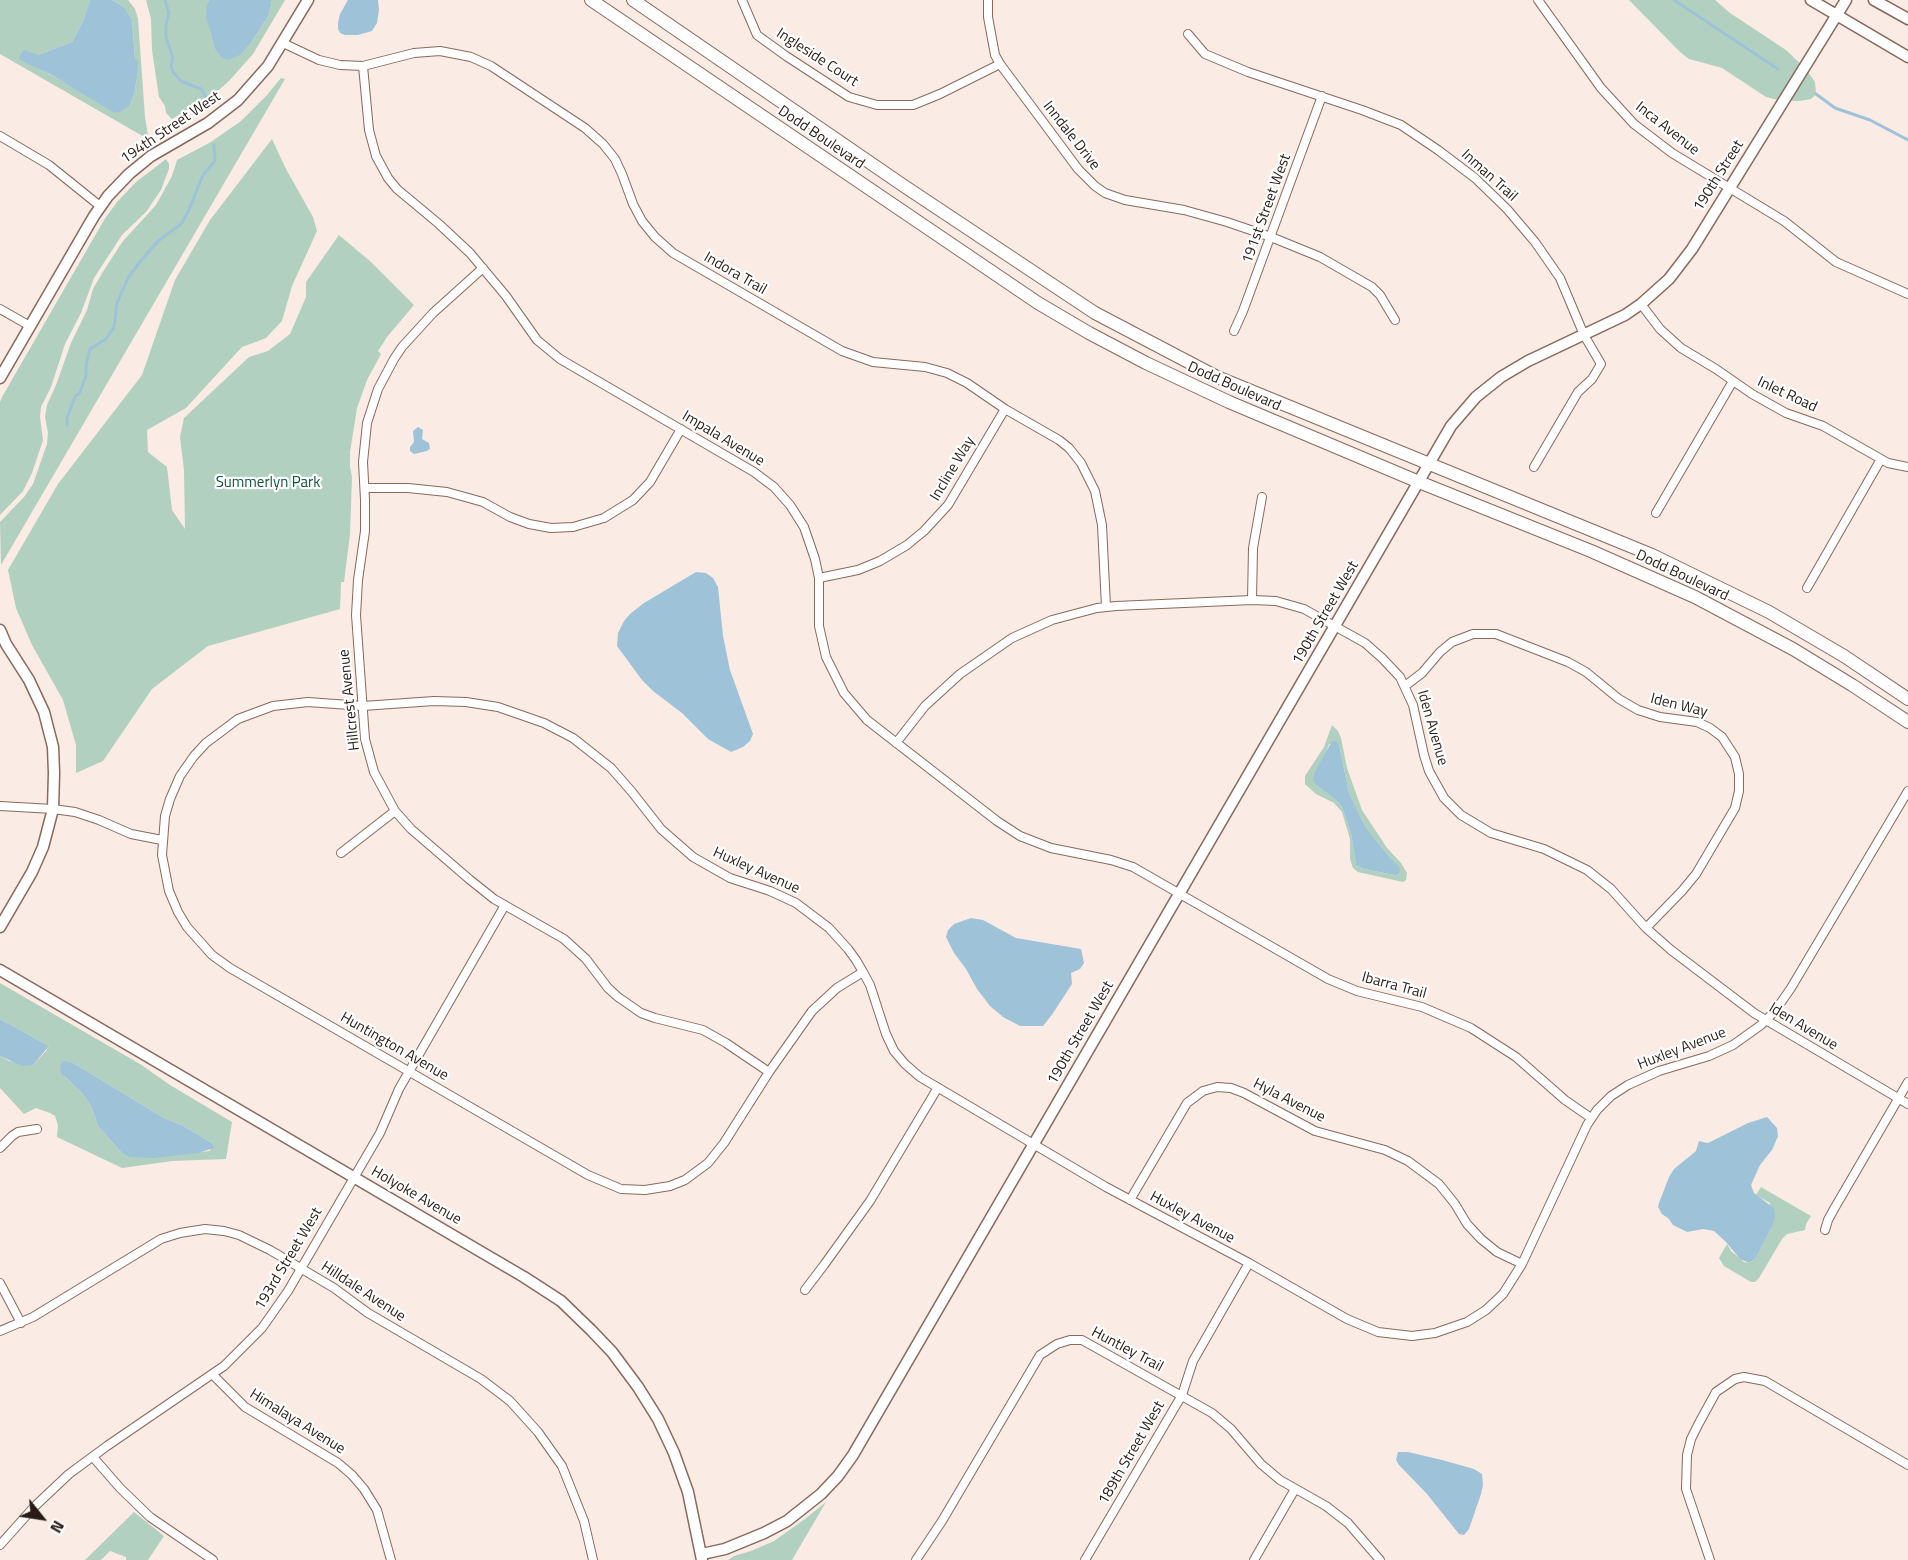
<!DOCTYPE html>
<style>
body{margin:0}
#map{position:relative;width:1908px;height:1560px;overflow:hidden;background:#faebe4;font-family:"Titillium Web",sans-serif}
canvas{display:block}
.north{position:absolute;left:12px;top:1488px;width:60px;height:60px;-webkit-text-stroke:4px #fff;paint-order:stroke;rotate:120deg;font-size:16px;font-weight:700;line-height:24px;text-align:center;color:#291c16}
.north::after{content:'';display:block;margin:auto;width:21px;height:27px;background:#291c16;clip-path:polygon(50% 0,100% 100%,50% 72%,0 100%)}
</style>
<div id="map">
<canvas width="1908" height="1560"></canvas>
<div class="north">N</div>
</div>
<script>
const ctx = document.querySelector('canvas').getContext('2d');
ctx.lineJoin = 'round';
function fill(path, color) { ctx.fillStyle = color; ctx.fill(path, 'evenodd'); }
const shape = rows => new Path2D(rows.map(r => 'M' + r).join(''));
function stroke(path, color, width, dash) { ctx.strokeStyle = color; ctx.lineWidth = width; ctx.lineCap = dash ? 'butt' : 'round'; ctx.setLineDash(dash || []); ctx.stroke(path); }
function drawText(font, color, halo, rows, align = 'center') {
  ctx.font = font + ' "Titillium Web",sans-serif'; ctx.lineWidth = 4.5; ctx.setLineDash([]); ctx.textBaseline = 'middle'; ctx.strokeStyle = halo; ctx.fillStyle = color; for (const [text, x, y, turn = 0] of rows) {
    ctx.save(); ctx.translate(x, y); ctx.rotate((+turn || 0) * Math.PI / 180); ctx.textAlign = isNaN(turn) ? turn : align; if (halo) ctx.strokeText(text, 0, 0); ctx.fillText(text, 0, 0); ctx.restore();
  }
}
const green = shape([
 [0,0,90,0,83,21,72,42,38,55,34,55,29,52,37,67,101,103,113,112,130,105,134,95,138,72,135,58,132,19,124,7,112,0,128,0,135,9,138,19,145,117,148,136,146,138,0,54],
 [146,0,210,0,209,28,214,47,245,49,251,43,269,15,272,0,285,0,253,54,229,81,211,97,172,119,166,113,165,106,159,97,152,50,151,19],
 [1629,0,1715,0,1730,13,1786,50,1805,68,1815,82,1816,94,1811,99,1799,101,1782,101,1766,97,1722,68,1689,59,1680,52],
 [281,78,285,79,1,565,0,522,24,497,33,484,47,444,48,433,45,417,47,405,56,385,71,343,87,310,93,289,104,270,123,241,156,205,172,176,177,160,211,142,241,121,267,95],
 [272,139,286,169,313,217,317,231,292,286,282,321,266,338,242,347,186,408,147,430,148,452,167,467,172,510,185,529,184,470,180,437,184,418,249,357,268,351,290,334,306,297,306,282,339,235,371,262,414,305,387,337,378,351,381,354,367,380,357,408,350,452,350,467,352,477,350,534,344,582,341,582,340,609,208,646,152,689,103,761,76,773,76,745,63,700,32,645,16,608,8,570,58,484,142,375,175,280,210,220],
 [166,159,169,164,169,169,161,190,146,212,122,235,94,278,81,313,65,344,51,387,41,407,40,417,43,440,32,473,23,491,0,515,0,402,2,397,104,220,117,202,136,182],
 [1332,725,1338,731,1341,738,1347,768,1362,810,1387,848,1401,863,1407,873,1406,880,1403,882,1358,872,1353,868,1350,859,1350,839,1342,812,1334,803,1316,794,1305,784,1305,776,1324,747],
 [1329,744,1339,744,1349,793,1365,826,1391,859,1394,875,1364,869,1356,865,1351,833,1342,807,1337,801,1316,785],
 [0,983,140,1064,170,1085,232,1122,226,1159,172,1161,122,1168,57,1137,58,1125,55,1116,50,1113,36,1108,24,1114,0,1088,0,1056,9,1061,33,1065,46,1051,49,1046,0,1019],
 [75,1064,164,1118,182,1125,212,1143,210,1151,179,1154,121,1152,98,1126,91,1106,82,1093,65,1077],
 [1761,1187,1811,1216,1806,1224,1805,1230,1787,1234,1782,1239,1759,1278,1755,1282,1751,1282,1724,1266,1719,1258,1727,1244,1731,1251,1744,1262,1749,1263,1756,1258,1771,1229,1770,1203,1756,1195],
 [826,1502,792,1560,728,1560,734,1556,751,1551,774,1541,805,1519],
 [134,1512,164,1536,148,1560,126,1560,126,1557,110,1551,101,1560,85,1560]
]);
const water = shape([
 [90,0,112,0,124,7,132,19,135,58,138,62,138,72,134,95,130,105,120,112,113,112,50,74,20,60,19,57,24,50,38,55,72,42,83,21],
 [210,0,272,0,269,15,251,43,240,55,228,60,222,58,214,47,206,16,207,5],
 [348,0,378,0,379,10,377,23,372,31,358,35,345,35,340,33,338,29,338,23,340,14],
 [418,427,423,430,422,439,429,443,430,449,427,451,414,454,410,451,410,447,414,442,413,431],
 [696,572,706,573,713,578,718,587,723,636,730,670,753,734,750,741,743,747,731,752,708,739,682,713,653,691,642,680,617,646,618,633,624,621,630,614,644,603],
 [1332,741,1335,741,1339,744,1349,793,1365,826,1391,859,1399,867,1400,871,1398,874,1394,875,1364,869,1356,865,1351,833,1342,807,1337,801,1316,785,1313,780,1315,772],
 [971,918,983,920,1016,938,1081,949,1084,963,1080,969,1071,973,1072,984,1051,1016,1043,1026,1020,1026,1003,1017,990,1006,977,989,966,969,954,953,946,937,948,930,954,924],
 [0,1019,49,1046,33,1065,22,1066,0,1056],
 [64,1061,75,1064,164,1118,182,1125,212,1143,214,1148,198,1153,153,1158,130,1157,121,1152,98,1126,91,1106,82,1093,61,1073,60,1065],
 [1767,1117,1777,1128,1778,1136,1772,1150,1760,1165,1751,1185,1754,1193,1774,1208,1775,1217,1771,1229,1756,1258,1749,1263,1740,1259,1726,1242,1714,1231,1703,1229,1687,1232,1673,1225,1669,1219,1662,1214,1658,1207,1659,1203,1669,1177,1674,1169,1696,1151,1699,1141,1708,1143,1748,1123],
 [1398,1452,1408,1452,1442,1460,1474,1469,1482,1474,1483,1485,1481,1494,1469,1529,1464,1535,1459,1534,1427,1494,1399,1465,1396,1460]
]);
const stream = shape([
 [165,0,169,13,166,25,166,37,173,58,171,66,173,72,181,81,201,89,206,97],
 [1674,0,1778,69],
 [1816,94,1835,108,1870,120,1908,140],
 [67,425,67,418,75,397,80,392,86,376,86,365,90,349,106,339,114,327,117,303,128,278,139,263,158,241,181,224,188,212,203,175,215,161,214,145]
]);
const minor = shape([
 [742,0,757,35,786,56,849,97,877,105,913,105,940,94,1000,64],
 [988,0,988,17,995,55,1000,64,1078,169,1095,186,1105,193,1125,200,1184,210,1227,222,1271,237,1320,257,1372,287,1380,295,1395,320],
 [1538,0,1601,88,1634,124,1672,153,1784,221,1836,262,1908,294],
 [1188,34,1205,54,1248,72,1362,110,1401,125,1438,150,1475,178,1507,209,1535,242,1560,278,1584,335,1601,364,1592,379,1578,392,1534,467],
 [283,43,319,60,340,65,363,66,414,53,440,51,471,57,491,66,585,128,603,144,615,159,622,174,633,204,642,221,655,237,673,253,842,351,873,362,925,367,947,373,967,383,1005,409,1059,440,1069,448,1081,463,1095,491,1102,525,1106,607],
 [363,66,369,130,376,156,388,178,397,189,439,224,470,253,506,296,537,340,560,359,754,472,774,487,790,505,804,527,815,559,819,578,819,626,826,657,844,693,867,720,997,821,1020,836,1051,848,1111,860,1133,867,1328,979,1357,991,1422,1007,1471,1028,1516,1057,1565,1100,1591,1118],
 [0,136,49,165,100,206],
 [483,268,433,313,402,347,394,359,378,389,367,423,363,462,365,500,365,531,358,580,356,615,365,739,374,772,395,811,411,829,469,879,494,899,564,939,586,959,608,988,618,997,641,1013,655,1018,703,1030,726,1043,769,1072],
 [1641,304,1660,329,1681,348,1716,369,1752,394,1786,413,1823,426,1888,463,1908,467],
 [0,309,30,326],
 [1234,331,1243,311,1322,96],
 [365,488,408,488,447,492,483,502,510,517,529,524,551,528,573,527,604,518,633,500,650,482,681,429],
 [1656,513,1733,381],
 [819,578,858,570,880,561,907,545,924,531,948,505,1005,409],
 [1807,588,1881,459],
 [1252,600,1253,548,1262,497],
 [1405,686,1422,673,1440,652,1452,642,1473,634,1496,634,1568,662,1586,672,1619,699,1638,710,1660,717,1697,722,1710,728,1722,737,1735,757,1739,774,1739,791,1735,808,1696,874,1682,891,1646,928],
 [896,743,925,706,960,674,1012,638,1052,620,1097,608,1116,606,1252,600,1276,601,1304,609,1365,643,1382,658,1400,677,1413,705,1424,755,1429,771,1444,798,1461,815,1491,833,1544,849,1587,870,1611,889,1646,928,1671,950,1754,1013,1908,1104],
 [0,806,53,809,75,812,99,820,131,834,162,840],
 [341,853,395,811],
 [863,972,837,988,812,1011,769,1072,724,1143,708,1163,685,1180,670,1186,645,1190,621,1189,588,1175,230,968,212,955,187,927,178,912,169,891,162,855,165,816,170,799,180,776,194,756,206,743,238,719,273,706,308,702,363,706,434,701,466,702,498,707,544,723,573,738,611,768,632,792,661,829,693,857,730,878,770,891,796,903,829,928,848,949,856,960,863,972,870,985,886,1034,894,1051,905,1064,920,1077,1106,1187,1249,1263,1347,1319,1378,1332,1412,1336,1435,1333,1467,1322,1486,1310,1503,1294,1522,1264,1587,1125,1597,1110,1611,1096,1628,1085,1659,1071,1709,1056,1733,1045,1761,1025,1775,1011,1791,988,1908,791],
 [0,1148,12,1136,18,1132,37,1129],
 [1130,1200,1187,1103,1203,1091,1217,1087,1231,1088,1244,1093,1315,1131,1385,1150,1408,1161,1439,1184,1455,1204,1467,1224,1481,1239,1497,1252,1522,1264],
 [1825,1230,1828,1220,1834,1209,1908,1082],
 [0,1283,21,1323],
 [805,1290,824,1265,870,1201,937,1089],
 [0,1331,33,1317,161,1239,180,1233,205,1229,224,1231,239,1235,270,1250,334,1288,368,1313,481,1379,510,1401,538,1432,562,1466,584,1521,593,1560],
 [213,1375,245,1407,338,1463,352,1475,364,1489,377,1510,391,1560],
 [93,1457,120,1488,150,1517,213,1560],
 [0,1545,34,1507,69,1474,107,1446,224,1366,262,1328,288,1291,380,1133,399,1089,505,905],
 [916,1560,942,1521,1040,1355,1057,1344,1070,1340,1082,1340,1091,1345,1212,1413,1231,1429,1261,1464,1280,1480,1326,1506,1348,1523,1380,1560],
 [1085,1560,1182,1395,1193,1361,1249,1263],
 [1254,1560,1295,1489],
 [1710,1560,1686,1489,1687,1455,1691,1439,1699,1423,1716,1392,1735,1379,1744,1377,1765,1381,1908,1465]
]);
const tertiary = shape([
 [1811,0,1908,57],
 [1874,0,1908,19],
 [0,378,94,216,108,196,129,174,151,156,208,123,238,100,268,66,308,0],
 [0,630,6,644,29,680,44,712,53,747,54,773,53,809,43,847,32,872,0,927],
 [0,970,524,1277,561,1301,591,1330,612,1352,638,1387,658,1419,674,1453,688,1492,702,1560],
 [702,1554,725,1549,764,1533,787,1521,821,1494,838,1476,853,1455,1451,426,1476,397,1501,377,1528,361,1625,315,1641,304,1669,279,1692,249,1846,0]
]);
const secondary = shape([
 [591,0,1038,303,1089,333,1146,363,1229,402,1419,482,1591,551,1695,597,1793,649,1852,685,1908,722],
 [633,0,904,186,1095,313,1217,377,1652,555,1769,612,1844,656,1908,699]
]);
const streetNames = [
 ["Ingleside Court",817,58,33],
 ["194th Street West",171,128,-34],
 ["Inca Avenue",1667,129,38],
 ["Inndale Drive",1071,136,52],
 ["Dodd Boulevard",821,138,34],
 ["Inman Trail",1489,176,42],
 ["190th Street",1719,176,-58],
 ["191st Street West",1267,209,-70],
 ["Indora Trail",735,274,30],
 ["Dodd Boulevard",1234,387,24],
 ["Inlet Road",1787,395,25],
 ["Impala Avenue",723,439,31],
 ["Incline Way",953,469,-59],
 ["Dodd Boulevard",1682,576,25],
 ["190th Street West",1326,613,-60],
 ["Hillcrest Avenue",350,700,-96],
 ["Iden Way",1679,706,14],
 ["Iden Avenue",1432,728,74],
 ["Huxley Avenue",756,871,24],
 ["Ibarra Trail",1394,986,15],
 ["Iden Avenue",1803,1027,31],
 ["190th Street West",1081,1033,-60],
 ["Huntington Avenue",394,1047,30],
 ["Huxley Avenue",1682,1049,-21],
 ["Hyla Avenue",1289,1101,27],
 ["Holyoke Avenue",416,1196,30],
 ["Huxley Avenue",1192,1218,28],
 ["193rd Street West",289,1259,-59],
 ["Hilldale Avenue",363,1292,33],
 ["Huntley Trail",1127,1350,28],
 ["Himalaya Avenue",297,1422,32],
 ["189th Street West",1132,1453,-60]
];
const parkNames = [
 ["Summerlyn Park",268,483]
];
fill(green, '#b1d0c0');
fill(water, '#9ec3d9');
stroke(stream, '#9ec3d9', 3);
stroke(minor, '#89695b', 10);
stroke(tertiary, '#89695b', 13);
stroke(secondary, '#89695b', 14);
stroke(minor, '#fff', 8);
stroke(tertiary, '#fff', 10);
stroke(secondary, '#fff', 12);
drawText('15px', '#291c16', '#fff', streetNames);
drawText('15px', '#10543a', '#fff', parkNames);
</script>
